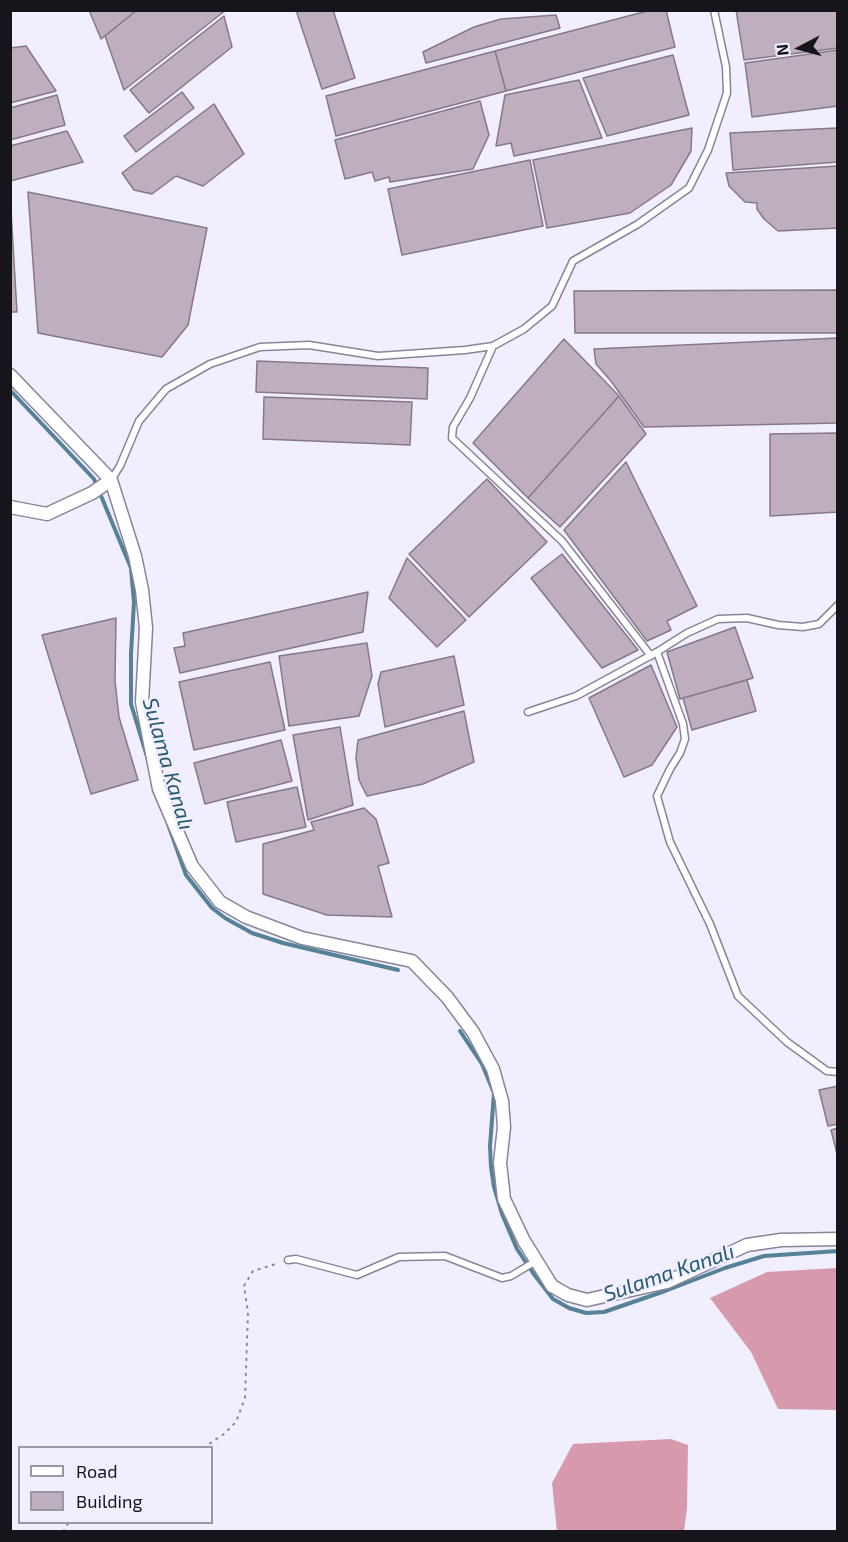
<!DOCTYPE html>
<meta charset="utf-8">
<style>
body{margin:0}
#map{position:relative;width:848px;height:1542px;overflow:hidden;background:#f0eeff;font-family:"Exo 2",sans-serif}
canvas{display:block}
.frame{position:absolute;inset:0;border:12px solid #16151c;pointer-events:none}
.legend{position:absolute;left:18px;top:1446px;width:195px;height:78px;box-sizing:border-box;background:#f0eeff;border:2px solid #9997a4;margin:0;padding:8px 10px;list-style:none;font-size:18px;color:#16151c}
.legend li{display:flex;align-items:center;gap:12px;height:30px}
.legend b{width:30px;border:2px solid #9997a4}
.north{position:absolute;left:770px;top:18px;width:60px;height:60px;-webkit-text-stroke:4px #f0eeff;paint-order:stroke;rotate:264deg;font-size:16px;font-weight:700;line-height:24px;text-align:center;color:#16151c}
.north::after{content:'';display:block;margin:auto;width:21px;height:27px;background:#16151c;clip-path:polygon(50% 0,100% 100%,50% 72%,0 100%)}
</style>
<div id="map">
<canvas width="848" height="1542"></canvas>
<div class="frame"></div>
<ul class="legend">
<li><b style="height:8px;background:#fff"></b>Road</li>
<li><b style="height:16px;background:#beaebe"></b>Building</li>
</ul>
<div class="north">N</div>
</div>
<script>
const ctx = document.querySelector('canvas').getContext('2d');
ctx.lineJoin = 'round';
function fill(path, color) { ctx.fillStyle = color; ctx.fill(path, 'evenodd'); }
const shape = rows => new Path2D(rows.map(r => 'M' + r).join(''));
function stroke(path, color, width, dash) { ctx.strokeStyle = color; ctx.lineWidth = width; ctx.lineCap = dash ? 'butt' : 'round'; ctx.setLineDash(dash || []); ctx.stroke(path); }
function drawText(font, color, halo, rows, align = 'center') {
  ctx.font = font + ' "Exo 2",sans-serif'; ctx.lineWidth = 5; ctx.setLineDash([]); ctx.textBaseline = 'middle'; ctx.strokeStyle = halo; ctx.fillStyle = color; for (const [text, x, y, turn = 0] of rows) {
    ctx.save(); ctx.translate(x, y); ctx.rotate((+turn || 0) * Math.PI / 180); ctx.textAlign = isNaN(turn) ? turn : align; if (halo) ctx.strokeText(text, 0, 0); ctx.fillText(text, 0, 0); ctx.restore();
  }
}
const forest = shape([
 [837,1268,837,1410,778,1409,751,1352,710,1298,767,1272],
 [671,1439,688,1445,687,1508,684,1531,557,1531,552,1483,573,1444]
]);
const stream = shape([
 [10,390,94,479,131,568,134,602,131,654,131,704,148,760],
 [168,824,186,875,212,908,225,918,252,933,283,943,398,970],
 [460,1031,482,1064,494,1093,490,1146,491,1167,494,1187,502,1214,517,1249,533,1273,553,1299,569,1308,586,1313,604,1312,665,1291,725,1268,764,1256,838,1251]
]);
const building = shape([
 [89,10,137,10,101,39,89,10],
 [137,10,226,10,124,90,105,36,137,10],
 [296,10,333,10,355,78,322,89,296,10],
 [651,10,666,10,675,47,506,91,495,51,651,10],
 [736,10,838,10,838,48,744,60,736,10],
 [556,15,560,28,426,63,423,52,474,27,501,19,556,15],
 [224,16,232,47,149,113,130,90,224,16],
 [26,46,56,91,10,103,10,48,26,46],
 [838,50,838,106,752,117,745,63,838,50],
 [495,51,506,91,336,136,326,96,495,51],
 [673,55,689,115,607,136,583,78,673,55],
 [579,80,602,138,514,156,511,143,496,146,505,95,579,80],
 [182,92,194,108,136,152,124,136,182,92],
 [57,95,65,125,10,140,10,108,57,95],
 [480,101,489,135,473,169,390,182,389,177,375,181,372,172,345,179,335,140,480,101],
 [214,104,244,154,203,186,176,176,152,194,134,190,122,173,214,104],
 [692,128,691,151,671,185,630,213,547,228,533,160,692,128],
 [838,128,838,162,733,170,730,133,838,128],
 [67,131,83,162,10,181,10,146,67,131],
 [530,160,543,226,402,255,388,189,530,160],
 [838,166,838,228,778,231,764,219,757,209,757,203,745,202,729,186,726,173,838,166],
 [28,192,207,228,188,325,162,357,38,333,28,192],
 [10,194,17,312,10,312,10,194],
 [838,290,838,333,575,333,574,291,838,290],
 [838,338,838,423,644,427,611,381,596,364,594,349,838,338],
 [564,339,619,396,528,498,473,443,564,339],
 [257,361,428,368,427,399,256,392,257,361],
 [619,396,646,434,560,527,528,498,619,396],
 [264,397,412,402,410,445,263,439,264,397],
 [838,433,838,512,770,516,770,434,838,433],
 [626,462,697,606,667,621,671,630,647,641,564,530,626,462],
 [487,479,547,542,469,617,409,554,487,479],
 [562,554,638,650,602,668,531,578,562,554],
 [407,558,466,620,437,647,389,598,407,558],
 [368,592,363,632,180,673,174,648,185,646,183,633,368,592],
 [116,618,115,681,119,717,138,780,91,794,42,635,116,618],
 [735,627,753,678,680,699,667,652,735,627],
 [367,643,372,676,359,716,289,726,279,656,367,643],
 [454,656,464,705,385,727,378,684,381,672,454,656],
 [270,662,285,730,194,750,179,682,270,662],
 [651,665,677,727,652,765,624,777,589,698,651,665],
 [747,680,756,711,692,730,683,698,747,680],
 [464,711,474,762,423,784,367,796,359,780,356,758,358,740,464,711],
 [340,727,353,805,308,820,293,735,340,727],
 [281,740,292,781,205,804,194,763,281,740],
 [297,787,306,827,236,842,227,802,297,787],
 [364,808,376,819,389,863,378,866,392,917,327,915,263,894,263,844,314,830,311,822,364,808],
 [838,1086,838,1124,828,1126,819,1090,838,1086],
 [838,1128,838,1158,831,1130,838,1128]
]);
const path = shape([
 [203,1448,224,1434,236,1422,245,1398,248,1312,244,1286,253,1271,279,1263],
 [63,1532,69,1522]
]);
const service = shape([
 [493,346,470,398,453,427,452,438,562,541,651,656],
 [111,480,120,466,139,421,166,389,210,364,260,347,309,345,378,356,465,350,493,346,524,329,552,306,573,261,638,224,689,188,708,150,727,93,726,67,714,10],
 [657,652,683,724,685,739,680,753,670,769,657,796,670,842,710,924,738,996,787,1042,827,1071,838,1072],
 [528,712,576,696,657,652,687,633,718,619,747,618,778,625,803,627,819,624,838,605],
 [288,1260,296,1259,357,1275,399,1257,445,1256,502,1278,511,1276,536,1261]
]);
const minor = shape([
 [10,375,111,480,135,556,142,590,146,628,142,702,159,789,192,866,220,902,246,917,302,938,412,961,447,997,473,1032,493,1069,502,1101,504,1127,500,1163,504,1199,524,1241,552,1286,568,1295,587,1300,667,1282,747,1245,781,1240,838,1239],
 [10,507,47,514,92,493,111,480]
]);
const waterNames = [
 ["Sulama Kanalı",168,764,74],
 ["Sulama Kanalı",669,1273,-19]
];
fill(forest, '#d79aac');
stroke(stream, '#558296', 4);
fill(building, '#beaebe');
stroke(building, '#877887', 1.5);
stroke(service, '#888597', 9);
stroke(minor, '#888597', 15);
stroke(path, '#898894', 2, [3, 4.5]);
stroke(service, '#fff', 6);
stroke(minor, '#fff', 12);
drawText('italic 21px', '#24596c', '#f0eeff', waterNames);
</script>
